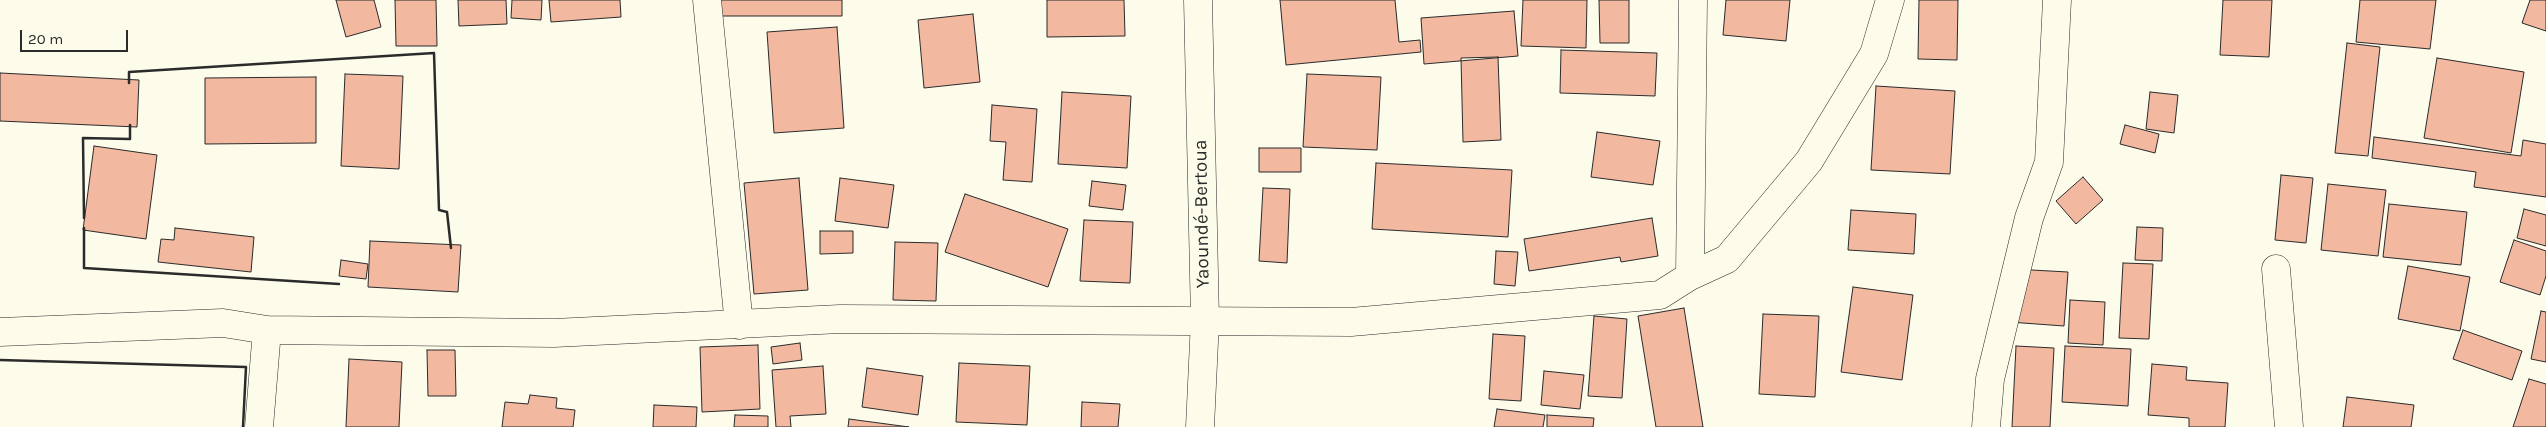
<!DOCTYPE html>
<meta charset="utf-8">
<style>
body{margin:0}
#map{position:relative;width:2546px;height:427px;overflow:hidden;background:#fdfbea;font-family:Karla,sans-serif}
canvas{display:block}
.scale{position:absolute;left:20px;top:30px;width:108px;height:22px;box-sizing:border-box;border:2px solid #2b2b2b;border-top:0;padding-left:6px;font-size:15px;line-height:18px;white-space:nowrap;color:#2b2b2b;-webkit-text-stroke:4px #fdfbea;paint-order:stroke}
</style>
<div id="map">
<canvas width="2546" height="427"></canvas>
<div class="scale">20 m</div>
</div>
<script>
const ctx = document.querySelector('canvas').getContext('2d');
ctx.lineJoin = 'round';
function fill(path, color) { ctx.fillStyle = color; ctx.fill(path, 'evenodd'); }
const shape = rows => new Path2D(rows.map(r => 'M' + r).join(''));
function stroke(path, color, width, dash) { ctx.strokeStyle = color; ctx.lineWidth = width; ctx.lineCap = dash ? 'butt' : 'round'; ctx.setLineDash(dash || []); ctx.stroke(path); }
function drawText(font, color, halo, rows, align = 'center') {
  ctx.font = font + ' Karla,sans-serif'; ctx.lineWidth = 4; ctx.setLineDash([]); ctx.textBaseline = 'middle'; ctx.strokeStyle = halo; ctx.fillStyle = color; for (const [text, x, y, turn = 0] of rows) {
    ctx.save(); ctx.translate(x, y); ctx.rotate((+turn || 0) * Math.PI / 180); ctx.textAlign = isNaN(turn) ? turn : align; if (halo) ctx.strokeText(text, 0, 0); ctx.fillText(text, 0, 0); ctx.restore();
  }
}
const building = shape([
 [336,0,374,0,381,27,346,37,336,0],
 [395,0,436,0,437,46,396,46,395,0],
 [458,0,506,0,507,24,459,26,458,0],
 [512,0,542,0,541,20,511,18,512,0],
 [549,0,620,0,621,17,551,22,549,0],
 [714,0,842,0,842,16,714,16,714,0],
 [1047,0,1124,0,1125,36,1047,37,1047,0],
 [1280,0,1395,0,1399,42,1420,40,1421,52,1286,65,1280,0],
 [1523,0,1587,0,1586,48,1521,46,1523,0],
 [1599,0,1629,0,1629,43,1600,43,1599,0],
 [1726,0,1790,0,1786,41,1723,35,1726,0],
 [1919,0,1958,0,1957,60,1918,59,1919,0],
 [2223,0,2272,0,2269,57,2220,55,2223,0],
 [2360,0,2436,0,2430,49,2356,42,2360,0],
 [2530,0,2546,0,2546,31,2522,23,2530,0],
 [1514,11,1518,56,1424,64,1421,18,1514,11],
 [973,14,980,82,924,88,918,20,973,14],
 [837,27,844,128,774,133,767,32,837,27],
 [2347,43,2380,47,2368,156,2335,153,2347,43],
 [1561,50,1657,53,1655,96,1560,93,1561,50],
 [1498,57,1501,140,1463,142,1461,58,1498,57],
 [2437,58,2524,72,2511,153,2424,138,2437,58],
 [0,73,139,80,137,127,0,121,0,73],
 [345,74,403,76,399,169,341,166,345,74],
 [1307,74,1381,77,1377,150,1303,147,1307,74],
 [316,77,316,143,205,144,205,78,316,77],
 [1876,86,1955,91,1950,174,1871,170,1876,86],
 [1062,92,1131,96,1127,168,1058,164,1062,92],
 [2150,92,2178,95,2174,133,2146,129,2150,92],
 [992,105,1037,109,1032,182,1003,180,1006,142,990,141,992,105],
 [2125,125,2159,134,2155,153,2120,144,2125,125],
 [1597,132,1660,141,1653,185,1591,177,1597,132],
 [2374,137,2521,156,2523,140,2546,144,2546,197,2474,187,2476,172,2372,158,2374,137],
 [94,146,157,155,146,239,83,230,94,146],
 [1259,148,1301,148,1301,172,1259,172,1259,148],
 [1376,163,1512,170,1508,237,1372,229,1376,163],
 [2281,175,2313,178,2306,243,2275,240,2281,175],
 [2083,177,2103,200,2076,224,2056,201,2083,177],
 [799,178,808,290,754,294,744,183,799,178],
 [840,178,894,185,888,228,835,221,840,178],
 [1092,181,1126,185,1123,210,1089,206,1092,181],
 [2328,184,2386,190,2378,256,2321,250,2328,184],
 [1263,188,1290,189,1287,263,1259,261,1263,188],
 [965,194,1068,229,1048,287,945,252,965,194],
 [2389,204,2467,212,2461,265,2383,257,2389,204],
 [2524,209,2546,215,2546,246,2517,238,2524,209],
 [1851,210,1916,214,1914,254,1848,250,1851,210],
 [1652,218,1658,256,1621,262,1620,257,1529,271,1524,239,1652,218],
 [1084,220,1133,222,1130,283,1080,281,1084,220],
 [2137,227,2163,228,2162,261,2135,260,2137,227],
 [175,228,254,237,251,272,158,262,161,239,174,240,175,228],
 [820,231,853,231,853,253,820,254,820,231],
 [2514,240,2546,251,2546,276,2540,295,2500,282,2514,240],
 [370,241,461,245,458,292,368,287,370,241],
 [895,242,938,243,936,301,893,300,895,242],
 [1496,251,1518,252,1515,286,1494,284,1496,251],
 [341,260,368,264,366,279,339,276,341,260],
 [2123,263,2153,264,2149,339,2119,338,2123,263],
 [2408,266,2470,277,2460,331,2398,319,2408,266],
 [2013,269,2068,272,2064,326,2009,322,2013,269],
 [1853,287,1913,295,1902,380,1841,372,1853,287],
 [2070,300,2105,302,2103,345,2068,343,2070,300],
 [1684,308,1703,427,1656,427,1638,316,1684,308],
 [2541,311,2546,312,2546,362,2531,359,2541,311],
 [1763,314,1819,316,1815,397,1759,394,1763,314],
 [1594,316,1627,319,1622,398,1588,396,1594,316],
 [2463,330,2522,351,2512,380,2453,359,2463,330],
 [1493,334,1525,336,1521,401,1489,399,1493,334],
 [800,343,802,360,773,364,771,347,800,343],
 [758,345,760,409,702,412,700,347,758,345],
 [2016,346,2054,348,2050,427,2012,427,2016,346],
 [2065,346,2131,349,2128,406,2062,402,2065,346],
 [427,350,455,350,456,396,428,396,427,350],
 [349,359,402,362,399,427,346,427,349,359],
 [959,363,1030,366,1027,425,956,422,959,363],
 [2152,364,2187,367,2186,380,2228,383,2225,427,2189,427,2189,418,2148,415,2152,364],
 [823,366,826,414,790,416,791,427,776,427,772,370,823,366],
 [867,368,923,376,918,415,862,407,867,368],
 [1544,371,1584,375,1580,409,1541,405,1544,371],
 [2529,379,2546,384,2546,427,2513,427,2529,379],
 [530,395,557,398,556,408,575,410,573,427,502,427,505,402,528,404,530,395],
 [2347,397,2414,405,2411,427,2343,427,2347,397],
 [1082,402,1120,404,1118,427,1081,427,1082,402],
 [654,405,697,407,696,427,653,427,654,405],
 [1497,409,1545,415,1543,427,1494,427,1497,409],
 [735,415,768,416,768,427,734,427,735,415],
 [1547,415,1594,418,1593,427,1547,427,1547,415],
 [849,419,909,427,848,427,849,419]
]);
const minor = shape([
 [707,0,739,325],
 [2276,269,2289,427],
 [1690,276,1693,0],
 [0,332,223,323,267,330,554,333,840,319,1351,322,1660,295,1690,276,1727,259,1809,161,1874,54,1890,0],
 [259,427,267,330],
 [1986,427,1990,379,2029,218,2049,162,2057,0]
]);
const highway = shape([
 [1198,0,1205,320,1200,427]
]);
const wall = shape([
 [129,83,129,72,434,53,439,210,447,212,451,248],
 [84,218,83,138,130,139,130,125],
 [84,228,84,268,339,284],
 [0,360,246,367,243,427]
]);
const streetNames = [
 ["Yaoundé-Bertoua",1202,214,-91]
];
fill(building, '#f2b8a0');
stroke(building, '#2b2b2b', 1);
stroke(minor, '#2b2b2b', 29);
stroke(highway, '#2b2b2b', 29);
stroke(minor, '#fdfbea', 28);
stroke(highway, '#fdfbea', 28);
stroke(wall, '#2b2b2b', 2.5);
drawText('19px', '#2b2b2b', '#fdfbea', streetNames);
</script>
